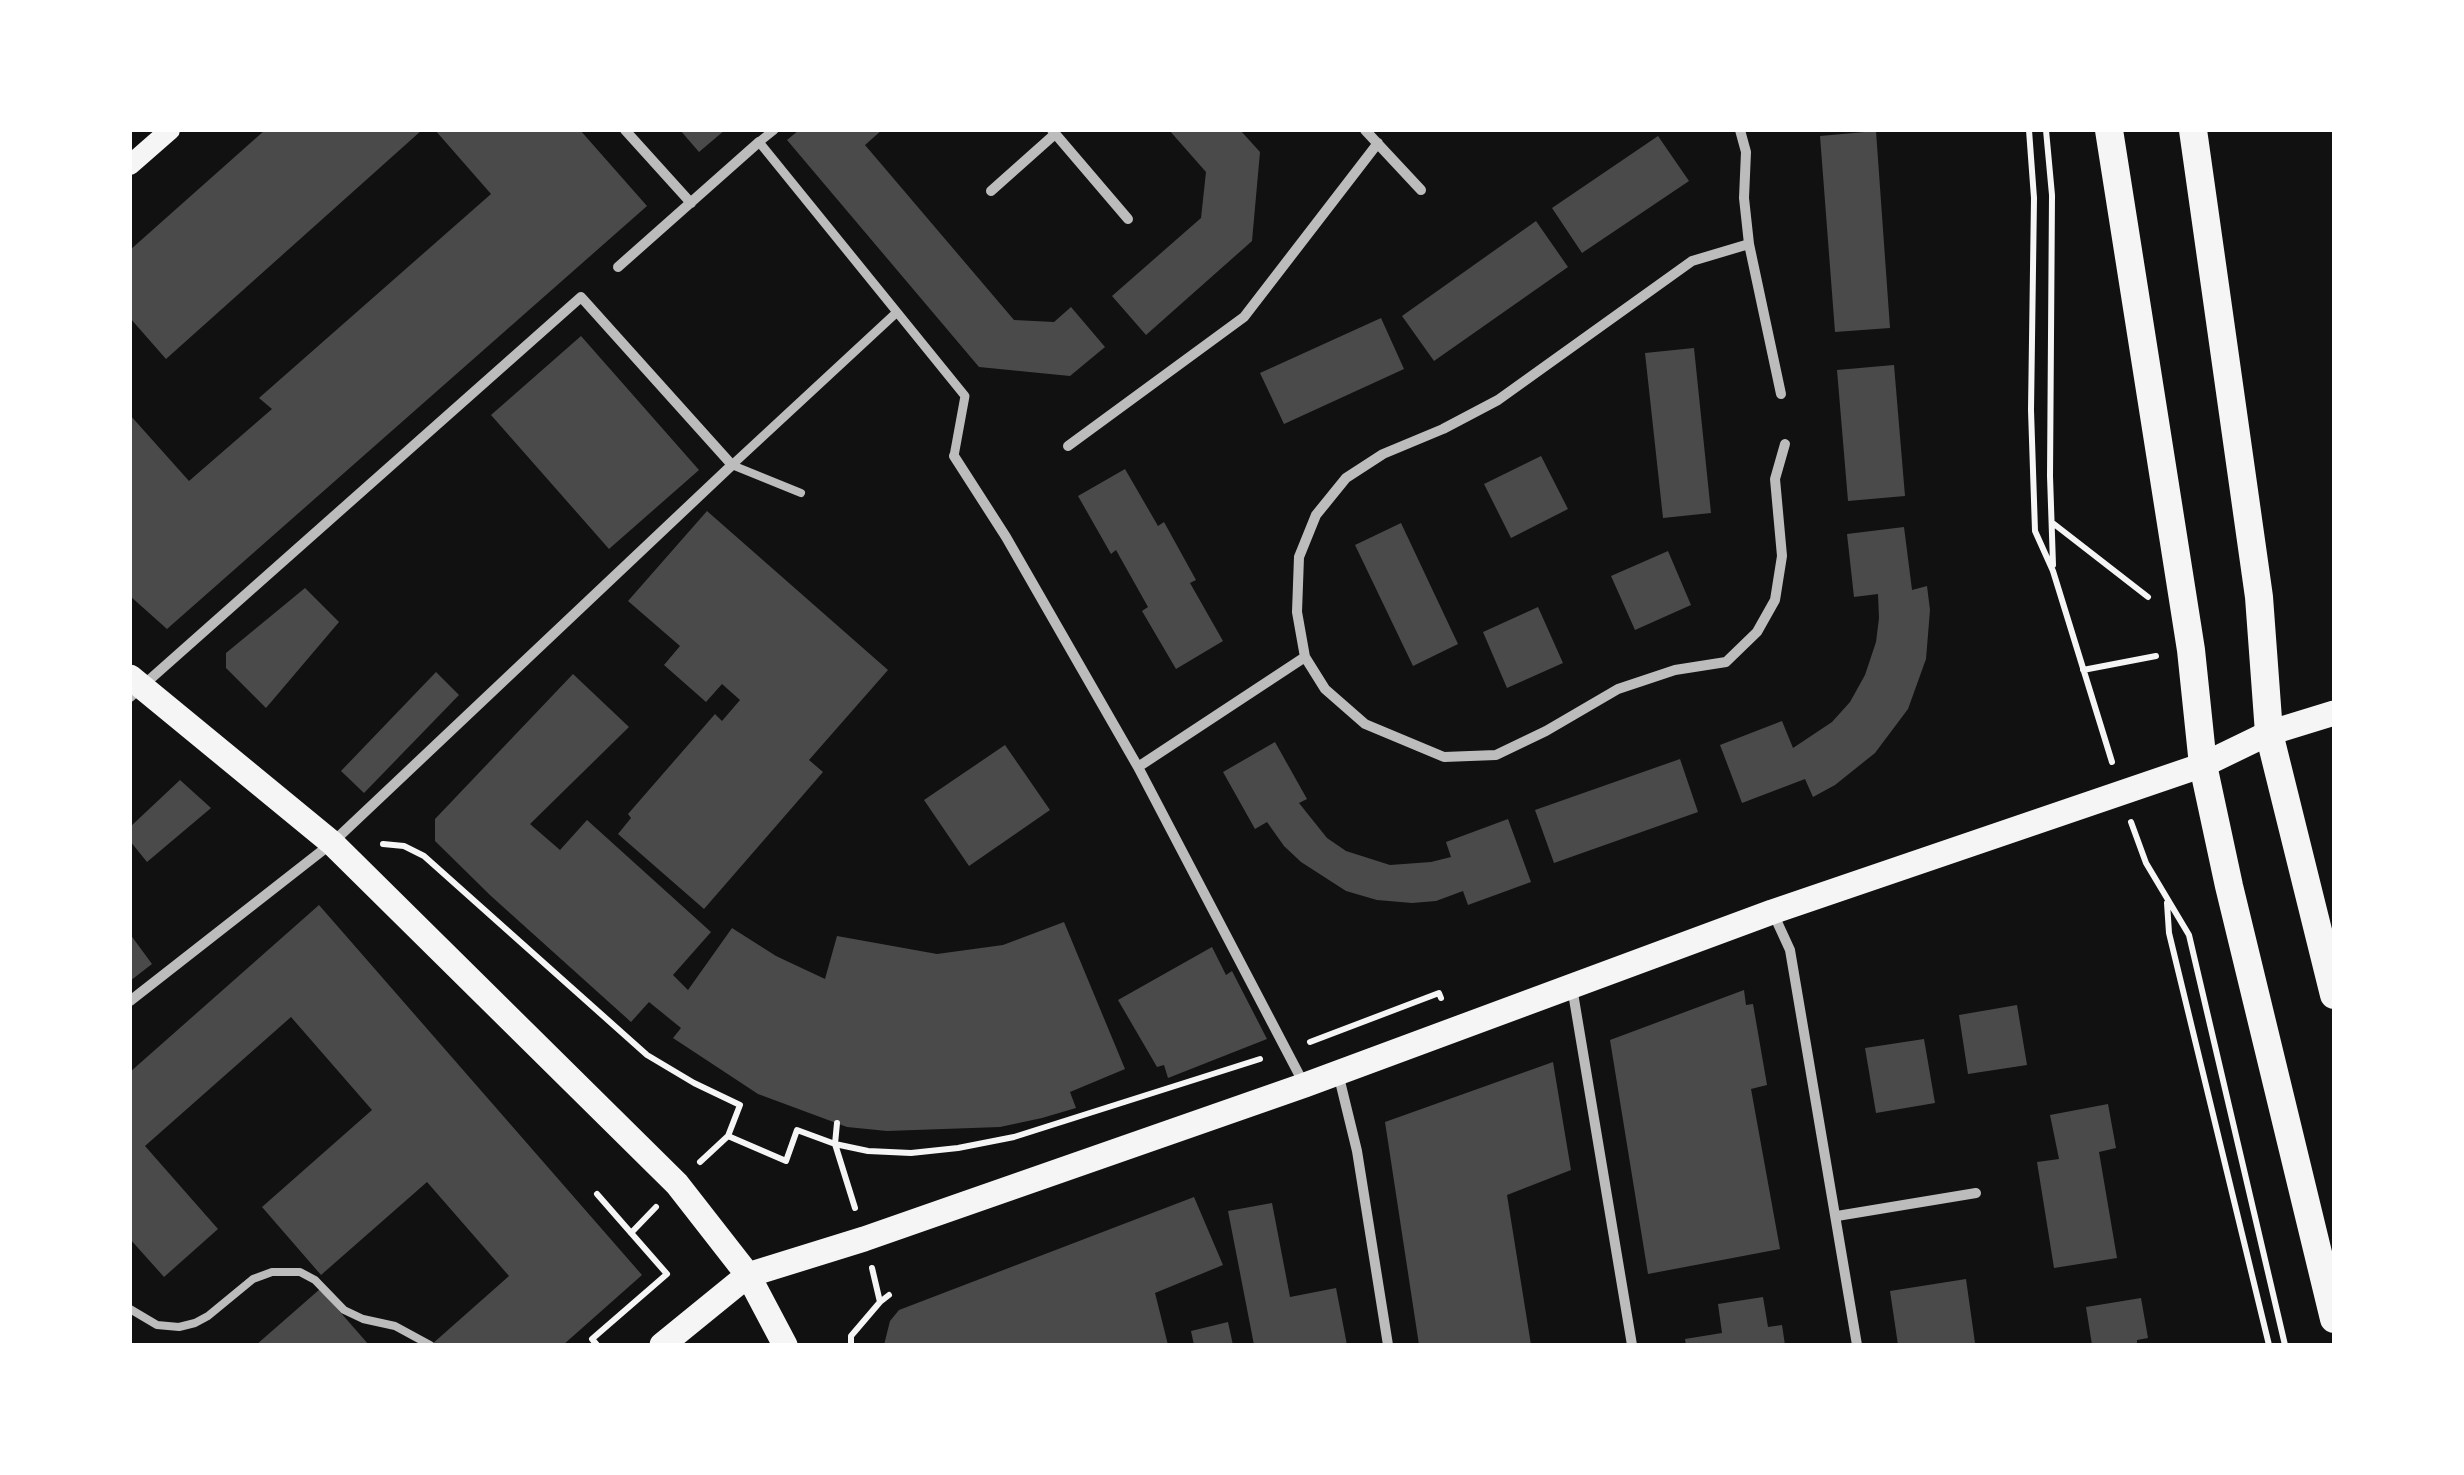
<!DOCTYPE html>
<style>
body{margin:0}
#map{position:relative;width:2464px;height:1475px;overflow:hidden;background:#111;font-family:Inter,sans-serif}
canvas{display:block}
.frame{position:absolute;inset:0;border:132px solid #fff;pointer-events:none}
</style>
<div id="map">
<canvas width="2464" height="1475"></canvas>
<div class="frame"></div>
</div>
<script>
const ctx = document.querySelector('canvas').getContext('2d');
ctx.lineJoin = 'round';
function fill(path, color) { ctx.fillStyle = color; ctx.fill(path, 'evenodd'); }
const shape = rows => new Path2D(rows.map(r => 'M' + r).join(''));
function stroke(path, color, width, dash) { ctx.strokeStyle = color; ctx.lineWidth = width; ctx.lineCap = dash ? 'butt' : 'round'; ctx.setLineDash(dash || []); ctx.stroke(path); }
const building = shape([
 [265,130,422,130,166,359,130,318,130,250],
 [435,130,580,130,647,206,167,629,130,596,130,415,189,481,272,409,259,398,491,194],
 [680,130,725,130,699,152],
 [799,130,882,130,865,145,1014,320,1054,322,1071,307,1105,347,1070,376,979,367,787,140],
 [1169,130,1240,130,1260,152,1252,241,1146,335,1112,296,1201,218,1206,172],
 [1876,131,1890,328,1835,332,1820,136],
 [1658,136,1689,181,1582,253,1552,208],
 [1536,221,1568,267,1434,361,1402,316],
 [1381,318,1404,369,1284,424,1260,373],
 [581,336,699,470,609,549,491,415],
 [1694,348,1711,513,1663,518,1645,353],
 [1894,365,1905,496,1848,501,1837,370],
 [1541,456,1568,509,1511,538,1484,484],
 [1125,469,1158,526,1164,522,1196,580,1190,583,1223,641,1176,669,1142,611,1148,607,1116,550,1111,554,1078,496],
 [707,511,888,670,809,760,823,772,704,909,618,834,631,818,628,814,715,714,722,721,740,700,722,684,706,702,664,665,680,646,628,601],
 [1401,523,1458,644,1413,666,1355,545],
 [1904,527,1912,590,1927,586,1930,610,1926,659,1908,709,1875,753,1835,785,1813,797,1805,779,1742,803,1720,745,1782,721,1793,748,1832,722,1850,702,1865,675,1876,642,1879,618,1878,594,1854,597,1847,534],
 [1668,551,1691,605,1635,630,1611,576],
 [305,588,339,622,266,708,226,668,226,653],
 [1538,607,1563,663,1507,688,1483,632],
 [436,672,459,695,364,793,341,771],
 [573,674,629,727,530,824,560,850,587,820,711,932,673,975,688,990,732,928,776,956,825,979,837,936,937,954,1003,945,1064,922,1125,1069,1070,1092,1076,1108,1042,1118,1000,1127,887,1131,847,1127,758,1094,673,1038,681,1028,649,1002,631,1022,491,896,435,841,435,819],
 [1275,742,1307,799,1299,803,1327,838,1346,851,1390,865,1431,862,1451,857,1446,842,1508,819,1531,882,1468,905,1463,891,1436,901,1412,903,1377,900,1346,891,1301,862,1284,846,1267,822,1255,829,1223,772],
 [1005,745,1050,810,969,866,924,800],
 [1680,759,1698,812,1554,863,1535,810],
 [180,780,211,808,147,862,130,841,130,827],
 [319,905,642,1275,563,1345,431,1345,509,1276,427,1182,321,1275,262,1207,372,1110,291,1017,145,1146,218,1229,164,1277,130,1239,130,1072],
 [130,934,152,964,130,981],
 [1212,947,1226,975,1232,971,1267,1039,1168,1078,1164,1065,1157,1067,1118,1000],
 [1744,990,1746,1005,1753,1004,1767,1085,1751,1089,1780,1249,1648,1274,1610,1040],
 [2017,1005,2027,1065,1968,1074,1959,1015],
 [1924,1039,1935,1103,1876,1113,1865,1048],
 [1553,1062,1571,1170,1507,1195,1531,1345,1419,1345,1385,1122],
 [2108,1104,2116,1148,2099,1152,2117,1258,2054,1268,2037,1162,2059,1159,2050,1115],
 [1194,1197,1223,1265,1155,1293,1168,1345,884,1345,890,1321,899,1310],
 [1272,1203,1290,1297,1336,1288,1347,1345,1254,1345,1228,1211],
 [1966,1279,1975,1343,1898,1345,1890,1291],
 [320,1289,369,1345,256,1345],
 [1763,1297,1768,1327,1782,1325,1785,1345,1686,1345,1685,1339,1722,1333,1718,1304],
 [2141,1298,2148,1338,2137,1340,2137,1345,2092,1345,2086,1307],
 [1228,1322,1233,1345,1194,1345,1191,1331]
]);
const path = shape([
 [2029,130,2034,198,2031,410,2035,531,2053,571,2112,762],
 [2046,130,2052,195,2050,476,2053,565],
 [2054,524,2148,597],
 [2083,670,2156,656],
 [2131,822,2146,863,2189,935,2285,1345],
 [383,844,404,846,424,856,647,1055,694,1083,740,1105,728,1136,786,1161,797,1130,835,1144,868,1151,911,1153,958,1148,1014,1137,1260,1059],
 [2167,903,2169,933,2269,1345],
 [1310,1042,1439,993,1441,998],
 [837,1123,835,1144,855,1208],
 [700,1162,728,1136],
 [597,1194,667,1274,592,1339,597,1345],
 [631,1233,656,1207],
 [880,1302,889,1295],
 [851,1345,851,1336,880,1302,872,1268]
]);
const service = shape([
 [732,465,801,493],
 [130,1309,157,1325,179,1327,195,1323,208,1316,253,1279,272,1272,300,1272,315,1280,344,1310,363,1319,395,1326,430,1345]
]);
const pedestrian = shape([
 [774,130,759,142,965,396,954,456],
 [732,465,896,313]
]);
const minor = shape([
 [625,130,691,203],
 [1052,130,1128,219],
 [1365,130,1421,190],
 [1740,130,1746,152,1744,198,1749,244,1781,394],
 [991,191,1055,134],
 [618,267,759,142],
 [1068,446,1244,317,1378,143],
 [954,456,1006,537,1138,767,1304,1084],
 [1305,657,1297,612,1299,557,1316,515,1346,478,1383,454,1443,429,1498,400,1692,261,1749,244],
 [130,697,581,297,732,465,332,843,130,1001],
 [1138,767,1305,657,1325,689,1365,724,1444,757,1496,755,1546,731,1618,689,1675,670,1726,662,1757,632,1775,600,1782,556,1775,479,1785,444],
 [1773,913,1790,950,1857,1345],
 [1572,987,1632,1345],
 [1338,1073,1357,1151,1388,1345],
 [1837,1216,1976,1193]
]);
const secondary = shape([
 [130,165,170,130]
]);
const primary = shape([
 [130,677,332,843,677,1184,748,1275,785,1345],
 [662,1345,748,1275,864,1239,1305,1085,1772,912,2203,765,2269,733,2334,713]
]);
const trunk = shape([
 [2109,130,2191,650,2203,765,2229,886,2334,1319],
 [2193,130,2259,597,2269,733,2334,995]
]);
fill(building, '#4a4a4a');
stroke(path, '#f5f5f5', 6);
stroke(service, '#bcbcbc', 8);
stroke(pedestrian, '#bcbcbc', 9);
stroke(minor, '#bcbcbc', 10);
stroke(secondary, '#f5f5f5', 20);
stroke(primary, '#f5f5f5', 25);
stroke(trunk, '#f5f5f5', 28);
</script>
